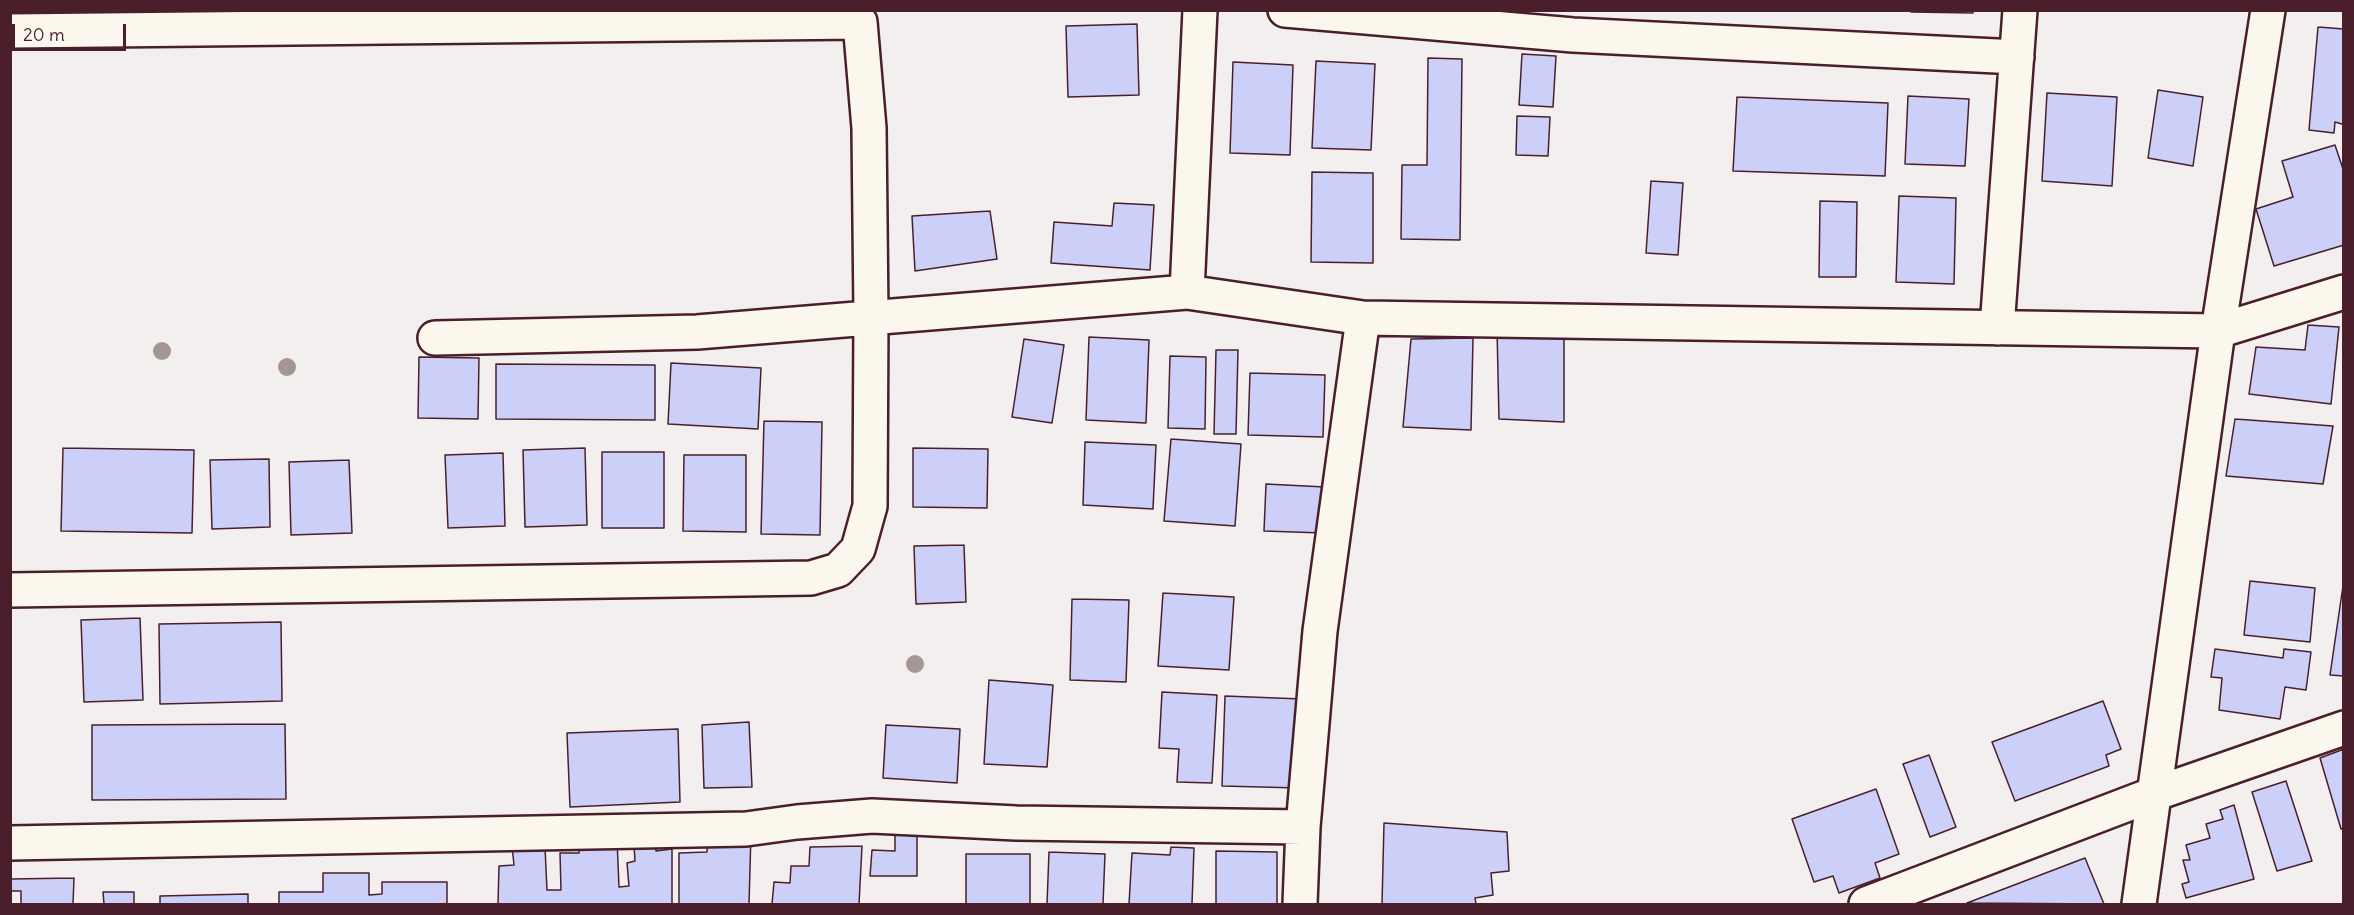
<!DOCTYPE html>
<style>
body{margin:0}
#map{position:relative;width:2354px;height:915px;overflow:hidden;background:#f2efee;font-family:Delius,sans-serif}
canvas{display:block}
.frame{position:absolute;inset:0;border:12px solid #4a1f2b;pointer-events:none}
.scale{position:absolute;left:12px;top:24px;width:114px;height:27px;box-sizing:border-box;border:3px solid #4a1f2b;border-top:0;padding-left:8px;font-size:18px;line-height:21px;white-space:nowrap;color:#4a1f2b;-webkit-text-stroke:4px #fbf7ec;paint-order:stroke}
</style>
<div id="map">
<canvas width="2354" height="915"></canvas>
<div class="frame"></div>
<div class="scale">20 m</div>
</div>
<script>
const ctx = document.querySelector('canvas').getContext('2d');
ctx.lineJoin = 'round';
function fill(path, color) { ctx.fillStyle = color; ctx.fill(path, 'evenodd'); }
const shape = rows => new Path2D(rows.map(r => 'M' + r).join(''));
function stroke(path, color, width, dash) { ctx.strokeStyle = color; ctx.lineWidth = width; ctx.lineCap = dash ? 'butt' : 'round'; ctx.setLineDash(dash || []); ctx.stroke(path); }
const building = shape([
 [1911,10,1973,10,1973,13,1911,12,1911,10],
 [1137,24,1139,95,1068,97,1066,26,1137,24],
 [2318,27,2344,29,2344,122,2342,124,2335,122,2334,133,2309,130,2318,27],
 [1522,54,1556,56,1553,107,1519,105,1522,54],
 [1428,58,1462,59,1460,240,1401,239,1402,165,1427,165,1428,58],
 [1316,61,1375,64,1371,150,1312,148,1316,61],
 [1233,62,1293,65,1290,155,1230,153,1233,62],
 [2158,90,2203,97,2193,166,2148,158,2158,90],
 [2047,93,2117,97,2112,186,2042,181,2047,93],
 [1908,96,1969,99,1965,166,1905,164,1908,96],
 [1737,97,1888,103,1885,176,1733,171,1737,97],
 [1517,116,1550,117,1548,156,1516,155,1517,116],
 [2335,145,2344,172,2344,245,2274,266,2256,209,2293,197,2282,161,2335,145],
 [1312,172,1373,173,1373,263,1311,262,1312,172],
 [1651,181,1683,183,1678,255,1646,253,1651,181],
 [1899,196,1956,198,1954,284,1896,282,1899,196],
 [1820,201,1857,202,1856,277,1819,277,1820,201],
 [1114,203,1154,205,1150,270,1051,263,1054,222,1112,226,1114,203],
 [990,211,997,259,915,271,912,216,990,211],
 [2308,325,2339,327,2331,404,2249,394,2256,347,2305,350,2308,325],
 [1497,329,1564,331,1564,422,1499,419,1497,329],
 [1089,337,1149,340,1146,423,1086,420,1089,337],
 [1473,338,1471,430,1403,427,1411,339,1473,338],
 [1024,339,1064,345,1052,423,1012,417,1024,339],
 [1216,350,1238,350,1236,434,1214,434,1216,350],
 [1170,356,1206,357,1205,429,1168,428,1170,356],
 [419,357,479,358,478,419,418,418,419,357],
 [671,363,761,368,758,429,668,424,671,363],
 [496,364,655,365,655,420,496,419,496,364],
 [1250,373,1325,375,1323,437,1248,435,1250,373],
 [2235,419,2333,426,2323,484,2226,476,2235,419],
 [764,421,822,422,820,535,761,534,764,421],
 [1171,439,1241,444,1235,526,1164,521,1171,439],
 [1085,442,1156,445,1153,509,1083,505,1085,442],
 [63,448,194,450,192,533,61,531,63,448],
 [585,448,587,525,525,527,523,450,585,448],
 [913,448,988,449,987,508,913,507,913,448],
 [602,452,664,452,664,528,602,528,602,452],
 [503,453,505,526,448,528,445,455,503,453],
 [684,455,746,455,746,532,683,531,684,455],
 [269,459,270,527,212,529,210,460,269,459],
 [349,460,352,533,291,535,289,462,349,460],
 [1266,484,1325,487,1323,533,1264,531,1266,484],
 [964,545,966,602,916,604,914,546,964,545],
 [2344,579,2344,676,2330,675,2344,579],
 [2250,581,2315,588,2310,642,2244,635,2250,581],
 [1163,593,1234,597,1229,670,1158,666,1163,593],
 [1072,599,1129,600,1126,682,1070,680,1072,599],
 [140,618,143,700,84,702,81,620,140,618],
 [281,622,282,701,160,704,159,624,281,622],
 [2215,649,2283,658,2284,649,2311,652,2306,690,2285,687,2280,719,2219,710,2222,678,2211,677,2215,649],
 [989,680,1053,685,1047,767,984,764,989,680],
 [1162,692,1217,695,1212,783,1177,782,1179,749,1159,748,1162,692],
 [1225,696,1302,699,1299,788,1222,786,1225,696],
 [2103,701,2121,749,2106,755,2109,766,2015,801,1992,742,2103,701],
 [749,722,752,787,704,788,702,725,749,722],
 [285,724,286,799,92,800,92,725,285,724],
 [886,725,960,729,957,783,883,778,886,725],
 [678,729,680,802,570,807,567,733,678,729],
 [2344,749,2344,828,2341,829,2320,758,2344,749],
 [1929,755,1956,827,1930,837,1903,764,1929,755],
 [2286,781,2312,861,2277,871,2252,792,2286,781],
 [1876,789,1899,854,1875,863,1880,878,1839,893,1833,876,1814,882,1792,819,1876,789],
 [2234,805,2254,879,2186,898,2182,884,2189,882,2183,860,2190,860,2186,845,2210,838,2206,824,2223,819,2220,810,2234,805],
 [1384,823,1507,832,1509,871,1491,873,1493,895,1475,898,1476,904,1382,904,1384,823],
 [751,833,749,904,679,904,679,853,707,852,708,834,751,833],
 [895,834,917,835,917,876,870,876,872,850,895,851,895,834],
 [656,838,656,851,672,849,672,904,498,904,499,866,514,865,512,846,545,847,547,890,561,890,560,853,579,853,579,846,617,839,619,887,629,886,627,863,635,861,634,846,656,838],
 [862,846,859,904,772,904,774,882,790,883,791,866,809,866,810,847,862,846],
 [1171,847,1194,848,1192,904,1129,904,1132,853,1170,855,1171,847],
 [1216,851,1277,852,1277,904,1216,904,1216,851],
 [1049,852,1105,854,1103,904,1047,904,1049,852],
 [966,854,1030,854,1030,904,966,904,966,854],
 [2085,858,2104,904,1967,903,2085,858],
 [323,873,369,873,369,895,382,894,382,882,447,882,447,904,279,904,279,892,323,892,323,873],
 [74,878,73,904,21,904,21,891,10,891,10,879,74,878],
 [103,892,134,892,134,904,104,904,103,892],
 [248,894,248,904,160,904,160,896,248,894]
]);
const minor = shape([
 [1200,10,1187,292,1363,318,2218,331,2344,292],
 [1285,10,1573,35,2017,57],
 [10,31,860,22,869,128,871,316,870,506,858,549,838,570,811,578,10,590],
 [1997,328,2020,10],
 [435,338,697,332,1187,292],
 [10,843,746,829,797,822,872,816,1016,823,1303,827],
 [1300,904,1303,827,1320,631,1363,318],
 [1866,904,2154,794,2344,728],
 [2139,904,2218,331,2268,10]
]);
const trees = [
 [162,351],
 [287,367],
 [915,664]
];
fill(building, '#cccff8');
stroke(building, '#4a1f2b', 1.5);
stroke(minor, '#4a1f2b', 38);
stroke(minor, '#fbf7ec', 33);
ctx.fillStyle = '#a49692';
for (const [x, y] of trees) { ctx.beginPath(); ctx.arc(x, y, 9, 0, 2 * Math.PI); ctx.fill(); }
</script>
